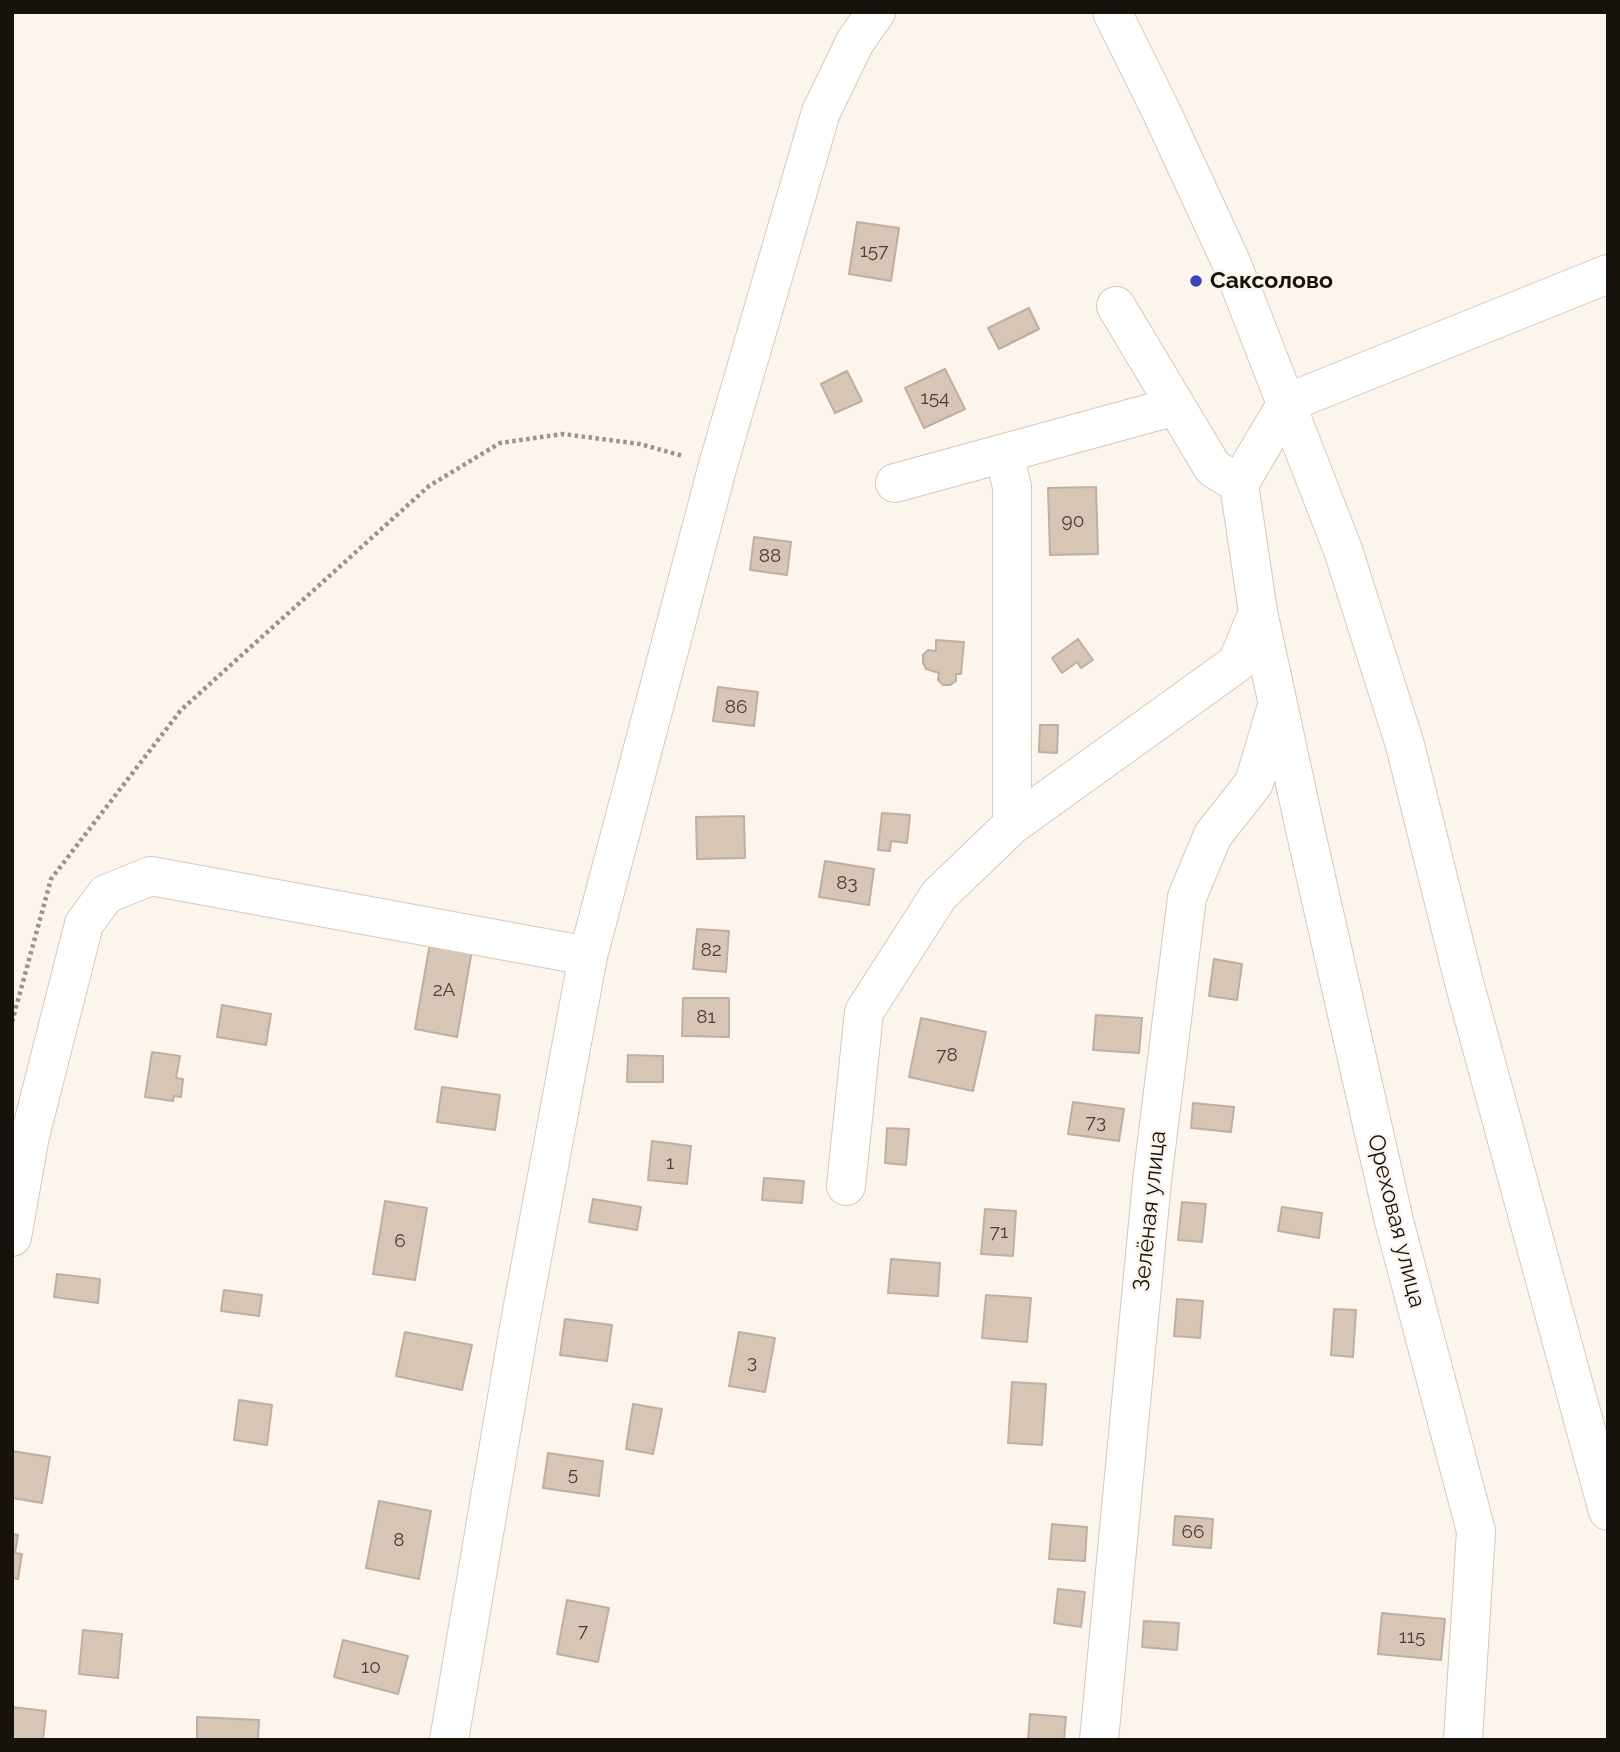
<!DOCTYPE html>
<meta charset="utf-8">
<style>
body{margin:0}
#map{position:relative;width:1620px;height:1752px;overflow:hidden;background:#fcf5ee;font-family:Raleway,sans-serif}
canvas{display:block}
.frame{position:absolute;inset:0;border:14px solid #18120c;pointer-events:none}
</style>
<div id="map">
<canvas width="1620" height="1752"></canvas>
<div class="frame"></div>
</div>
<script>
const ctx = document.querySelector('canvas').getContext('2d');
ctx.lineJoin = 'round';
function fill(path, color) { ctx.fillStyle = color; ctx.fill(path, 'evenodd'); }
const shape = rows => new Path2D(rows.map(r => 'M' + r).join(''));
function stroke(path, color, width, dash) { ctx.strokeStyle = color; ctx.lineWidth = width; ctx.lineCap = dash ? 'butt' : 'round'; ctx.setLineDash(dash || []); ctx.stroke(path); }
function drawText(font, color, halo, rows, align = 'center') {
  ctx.font = font + ' Raleway,sans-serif'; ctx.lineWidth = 5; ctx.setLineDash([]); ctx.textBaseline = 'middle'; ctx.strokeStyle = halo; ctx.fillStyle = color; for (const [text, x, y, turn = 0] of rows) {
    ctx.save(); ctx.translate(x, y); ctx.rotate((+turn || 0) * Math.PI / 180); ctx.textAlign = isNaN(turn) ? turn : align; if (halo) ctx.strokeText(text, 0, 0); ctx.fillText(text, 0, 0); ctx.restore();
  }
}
const building = shape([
 [857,222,899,228,891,281,849,274,857,222],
 [1029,308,1039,329,999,349,988,328,1029,308],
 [945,369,965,409,924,428,905,388,945,369],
 [847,371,862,401,835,413,821,384,847,371],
 [1096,487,1098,554,1050,555,1048,488,1096,487],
 [754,537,791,542,787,575,750,570,754,537],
 [1078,639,1093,660,1081,668,1077,662,1062,673,1052,658,1078,639],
 [936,640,964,642,961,674,956,674,956,681,950,685,943,685,938,680,939,673,926,669,923,663,923,655,928,650,936,651,936,640],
 [718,687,758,692,754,726,713,721,718,687],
 [1040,725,1058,725,1057,753,1039,752,1040,725],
 [882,813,910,815,907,843,891,841,890,851,878,850,882,813],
 [744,816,745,858,697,859,696,817,744,816],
 [825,861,874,869,869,905,819,897,825,861],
 [697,929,729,931,726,972,693,969,697,929],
 [430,943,472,950,457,1037,415,1029,430,943],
 [1214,959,1242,964,1237,1000,1209,996,1214,959],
 [683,998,729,998,729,1037,682,1036,683,998],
 [222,1005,271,1014,266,1045,217,1037,222,1005],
 [1096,1015,1142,1018,1139,1053,1093,1050,1096,1015],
 [921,1018,986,1032,973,1091,909,1077,921,1018],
 [152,1052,180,1056,176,1078,183,1079,181,1097,174,1096,173,1101,145,1097,152,1052],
 [628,1055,663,1056,663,1082,627,1082,628,1055],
 [442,1087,500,1095,495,1130,437,1122,442,1087],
 [1073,1102,1124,1109,1119,1141,1068,1134,1073,1102],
 [1193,1103,1234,1107,1231,1132,1191,1128,1193,1103],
 [887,1128,909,1129,906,1165,885,1163,887,1128],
 [652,1141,691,1146,687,1184,648,1180,652,1141],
 [764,1178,804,1181,802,1203,762,1200,764,1178],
 [593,1199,641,1207,637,1230,589,1222,593,1199],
 [385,1201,427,1208,415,1280,373,1274,385,1201],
 [1182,1202,1206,1204,1202,1242,1178,1240,1182,1202],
 [1282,1207,1322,1213,1319,1238,1278,1231,1282,1207],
 [985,1209,1016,1211,1013,1256,981,1254,985,1209],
 [891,1259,940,1263,938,1296,888,1293,891,1259],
 [57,1274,100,1279,98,1303,54,1297,57,1274],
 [224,1290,262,1295,259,1316,221,1311,224,1290],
 [986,1295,1031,1298,1027,1342,982,1338,986,1295],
 [1177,1299,1203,1301,1200,1338,1174,1336,1177,1299],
 [1334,1309,1356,1310,1353,1357,1331,1355,1334,1309],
 [565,1319,612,1325,607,1361,560,1355,565,1319],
 [405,1332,472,1345,462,1390,396,1376,405,1332],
 [739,1332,775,1338,765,1392,729,1386,739,1332],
 [1012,1382,1046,1384,1042,1445,1008,1443,1012,1382],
 [239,1400,272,1405,267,1445,234,1440,239,1400],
 [633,1404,662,1409,653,1454,626,1449,633,1404],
 [12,1451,50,1457,42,1503,12,1498,12,1451],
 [548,1453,603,1461,599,1496,543,1488,548,1453],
 [379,1501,431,1511,419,1579,366,1568,379,1501],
 [1175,1516,1213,1519,1211,1548,1173,1545,1175,1516],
 [1052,1524,1087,1527,1085,1561,1049,1559,1052,1524],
 [12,1534,18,1535,15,1553,22,1554,18,1579,12,1578,12,1534],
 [1058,1589,1085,1592,1081,1627,1054,1623,1058,1589],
 [567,1600,609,1608,598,1662,557,1654,567,1600],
 [1382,1613,1445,1619,1441,1660,1378,1654,1382,1613],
 [1144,1621,1179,1623,1177,1650,1142,1647,1144,1621],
 [83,1630,122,1634,118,1678,79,1674,83,1630],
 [343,1640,408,1656,398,1694,334,1677,343,1640],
 [12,1707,46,1711,43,1740,12,1740,12,1707],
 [1030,1714,1066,1717,1064,1740,1028,1740,1030,1714],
 [197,1717,259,1720,258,1740,197,1740,197,1717]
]);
const path = shape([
 [12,1022,51,879,181,710,429,486,500,443,563,434,640,444,683,456]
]);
const minor = shape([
 [1112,12,1162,113,1231,262,1343,550,1405,745,1464,982,1608,1511],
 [1116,306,1213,468,1239,484],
 [1004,453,1012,487,1012,825],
 [895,483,1176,406],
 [846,1186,864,1012,939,895,1012,825,1237,663,1258,612],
 [12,1237,30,1136,84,924,106,894,151,876,588,956],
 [449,1740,518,1333,588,956,718,465,821,112,855,42,876,12],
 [1099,1740,1152,1181,1187,897,1213,835,1254,783,1277,706],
 [1463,1740,1476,1531,1394,1221,1305,829,1258,612,1239,484,1287,403,1608,274]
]);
const markers = [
 [1196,281,7,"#3646b8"]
];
const numberNames = [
 ["157",874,251],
 ["154",935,398],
 ["90",1073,521],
 ["88",770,556],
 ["86",736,707],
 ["83",847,883],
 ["82",711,950],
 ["2А",444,990],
 ["81",706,1017],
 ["78",947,1055],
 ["73",1096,1122],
 ["1",670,1163],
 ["71",999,1232],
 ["6",400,1241],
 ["3",752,1362],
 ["5",573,1474],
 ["66",1193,1532],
 ["8",399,1540],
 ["7",583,1631],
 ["115",1412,1637],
 ["10",371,1667]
];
const poiNames = [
 ["Саксолово",1210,281]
];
const streetNames = [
 ["Зелёная улица",1150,1211,-84],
 ["Ореховая улица",1396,1221,76]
];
fill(building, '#d7c5b6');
stroke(building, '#c0ae9f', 2);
stroke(minor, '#d9c7b8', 40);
stroke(path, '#9a938d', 4.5, [3.5, 3.5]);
stroke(minor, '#fff', 38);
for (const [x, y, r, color] of markers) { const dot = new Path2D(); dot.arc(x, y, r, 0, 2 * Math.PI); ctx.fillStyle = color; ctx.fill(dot); stroke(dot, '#fcf5ee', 2.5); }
drawText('19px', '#483f36', null, numberNames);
drawText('bold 23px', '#18120c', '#fcf5ee', poiNames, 'left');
drawText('23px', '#18120c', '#fcf5ee', streetNames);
</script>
